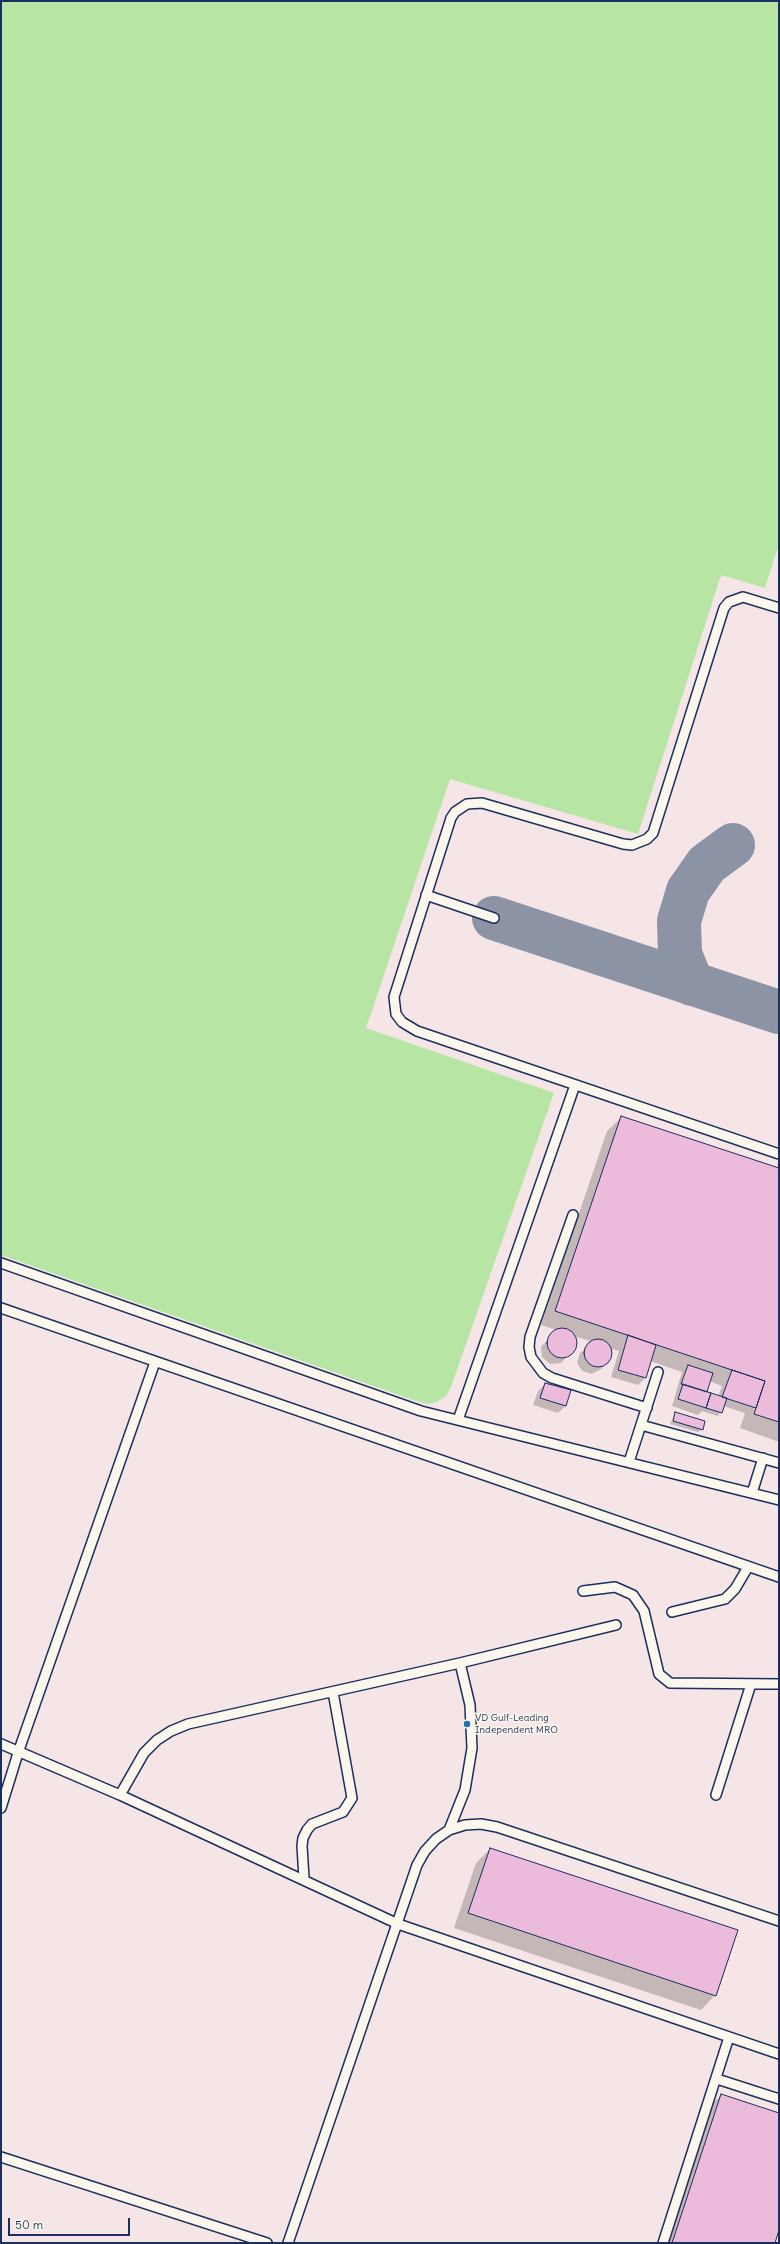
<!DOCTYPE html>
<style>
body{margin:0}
#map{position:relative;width:780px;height:2244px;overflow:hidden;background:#fbf7ec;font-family:Delius,sans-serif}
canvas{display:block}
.frame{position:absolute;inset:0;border:2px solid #1b2f5e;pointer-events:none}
.scale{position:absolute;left:8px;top:2218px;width:122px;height:18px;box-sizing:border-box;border:2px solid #1b2f5e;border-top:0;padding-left:5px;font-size:12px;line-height:14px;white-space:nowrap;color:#1b2f5e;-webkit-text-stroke:3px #fbf7ec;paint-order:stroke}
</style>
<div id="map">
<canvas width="780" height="2244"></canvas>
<div class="frame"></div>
<div class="scale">50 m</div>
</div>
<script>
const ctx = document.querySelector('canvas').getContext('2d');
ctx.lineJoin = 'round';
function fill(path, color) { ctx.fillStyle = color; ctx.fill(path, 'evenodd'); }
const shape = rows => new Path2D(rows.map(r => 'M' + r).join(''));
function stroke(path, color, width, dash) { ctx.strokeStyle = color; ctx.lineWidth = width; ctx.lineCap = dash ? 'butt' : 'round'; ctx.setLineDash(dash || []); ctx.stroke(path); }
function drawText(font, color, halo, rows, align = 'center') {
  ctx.font = font + ' Delius,sans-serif'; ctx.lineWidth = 3; ctx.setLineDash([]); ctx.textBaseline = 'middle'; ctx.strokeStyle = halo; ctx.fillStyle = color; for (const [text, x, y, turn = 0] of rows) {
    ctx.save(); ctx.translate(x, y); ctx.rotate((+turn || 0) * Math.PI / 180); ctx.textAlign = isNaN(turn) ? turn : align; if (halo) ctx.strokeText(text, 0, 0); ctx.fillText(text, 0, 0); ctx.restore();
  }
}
const built = shape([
 [1,1,779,1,779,2243,1,2243]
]);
const green = shape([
 [1,1,779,1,779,544,765,588,721,575,638,834,450,779,366,1028,554,1093,451,1387,446,1396,437,1402,427,1404,416,1401,1,1255]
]);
const shadow = shape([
 [622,1117,779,1169,779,1442,740,1428,745,1413,723,1406,718,1416,702,1411,698,1415,672,1406,682,1372,650,1361,645,1378,638,1385,611,1377,619,1351,609,1348,611,1352,608,1362,601,1369,592,1374,582,1371,577,1363,580,1353,593,1342,574,1336,575,1347,561,1363,550,1364,542,1357,541,1347,556,1330,541,1325,607,1131],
 [709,1381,722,1386,718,1397,705,1392],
 [545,1384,565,1406,558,1413,533,1405,538,1391],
 [676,1413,702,1429,698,1432,670,1424],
 [490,1849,715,1995,701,2010,454,1928,476,1863],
 [721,2095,779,2114,779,2227,774,2243,663,2243,707,2110]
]);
const taxiway = shape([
 [494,918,779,1012],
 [692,984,680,954,679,921,688,891,707,864,733,845]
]);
const building = shape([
 [621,1116,779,1168,779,1422,754,1414,765,1381,555,1311,621,1116],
 '547 1343a15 15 0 1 1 30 0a15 15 0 1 1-30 0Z',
 [628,1335,656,1345,646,1378,618,1370,628,1335],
 '584 1353a14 14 0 1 1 28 0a14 14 0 1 1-28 0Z',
 [688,1365,713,1373,707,1392,681,1384,688,1365],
 [732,1370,765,1381,756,1408,722,1397,732,1370],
 [545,1383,571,1390,566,1406,540,1398,545,1383],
 [683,1384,711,1393,706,1408,678,1399,683,1384],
 [711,1393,727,1398,722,1413,706,1408,711,1393],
 [675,1412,705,1421,703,1430,673,1421,675,1412],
 [490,1848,738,1930,716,1996,468,1913,490,1848],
 [721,2094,779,2113,779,2230,775,2243,672,2243,721,2094]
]);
const service = shape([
 [779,608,743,597,729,602,724,608,653,833,647,839,632,845,623,844,482,803,467,804,455,812,451,818,394,997,396,1014,402,1022,417,1031,779,1154],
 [426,895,494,918],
 [573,1215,530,1337,529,1347,531,1357,543,1373,552,1378,647,1408],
 [1,1263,421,1411,779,1500],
 [1,1308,779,1577],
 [458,1420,575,1085],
 [641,1425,779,1463],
 [629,1462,658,1372],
 [752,1493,763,1458],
 [583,1591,615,1587,633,1595,644,1611,659,1674,670,1683,779,1684],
 [672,1612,725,1599,735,1589,748,1567],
 [1,1744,120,1795,398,1924,779,2054],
 [120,1795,144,1753,157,1740,171,1731,188,1724,460,1663,616,1625],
 [716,1795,751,1684],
 [1,1808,19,1750,155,1362],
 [449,1830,465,1790,472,1748,470,1705,460,1663],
 [304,1878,302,1846,303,1838,307,1830,312,1824,343,1812,352,1798,333,1692],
 [717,2079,779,2099],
 [1,2157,267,2243],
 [288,2243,417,1865,425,1851,436,1839,449,1830,465,1825,481,1824,497,1827,779,1921],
 [663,2243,729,2037]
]);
const markers = [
 [467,1724,4,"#1f6fb2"]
];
const poiNames = [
 ["VD Gulf-Leading",475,1718],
 ["Independent MRO",475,1730]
];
fill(built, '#f6e5e7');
fill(green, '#b6e5a4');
fill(shadow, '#0003');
stroke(taxiway, '#8b93a5', 44);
fill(building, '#ecbada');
stroke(building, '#1b2f5e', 1);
stroke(service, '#1b2f5e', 12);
stroke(service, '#fbf7ec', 9);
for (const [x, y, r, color] of markers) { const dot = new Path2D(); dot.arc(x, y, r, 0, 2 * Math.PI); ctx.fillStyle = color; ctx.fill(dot); stroke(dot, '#fbf7ec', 1.5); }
drawText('10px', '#1b2f5e', '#fbf7ec', poiNames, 'left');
</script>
